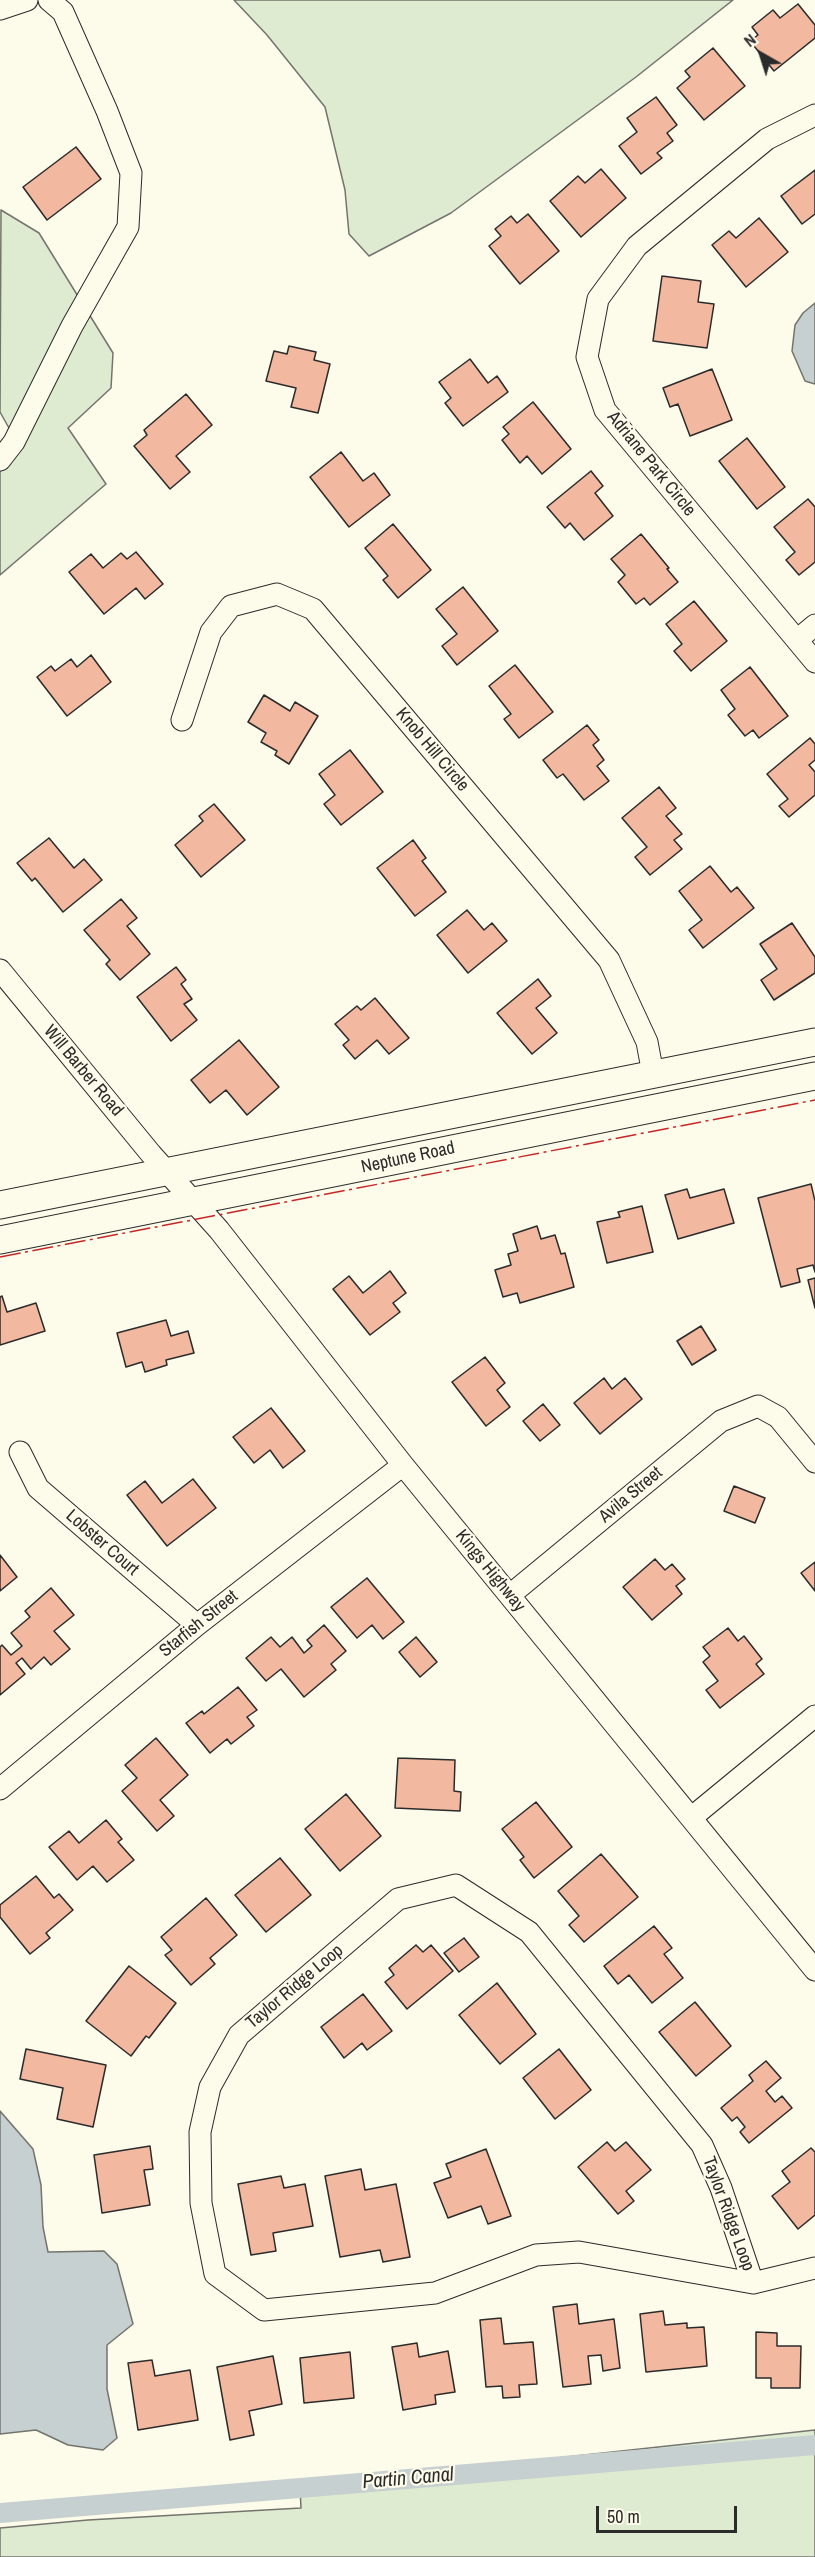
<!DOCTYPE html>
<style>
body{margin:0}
#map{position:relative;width:815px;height:2557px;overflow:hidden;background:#fdfbea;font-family:"Archivo Narrow",sans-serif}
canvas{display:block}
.north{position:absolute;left:731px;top:24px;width:60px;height:60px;-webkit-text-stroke:4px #fdfbea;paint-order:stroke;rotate:321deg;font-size:16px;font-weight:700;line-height:24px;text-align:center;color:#2b2b2b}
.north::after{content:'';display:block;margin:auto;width:21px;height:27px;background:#2b2b2b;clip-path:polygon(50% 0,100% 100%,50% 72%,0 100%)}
.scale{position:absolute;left:596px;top:2506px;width:141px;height:27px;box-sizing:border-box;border:3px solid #2b2b2b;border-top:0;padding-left:8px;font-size:18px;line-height:21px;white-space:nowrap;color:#2b2b2b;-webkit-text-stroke:4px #fdfbea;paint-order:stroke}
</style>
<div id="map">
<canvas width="815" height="2557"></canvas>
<div class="north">N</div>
<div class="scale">50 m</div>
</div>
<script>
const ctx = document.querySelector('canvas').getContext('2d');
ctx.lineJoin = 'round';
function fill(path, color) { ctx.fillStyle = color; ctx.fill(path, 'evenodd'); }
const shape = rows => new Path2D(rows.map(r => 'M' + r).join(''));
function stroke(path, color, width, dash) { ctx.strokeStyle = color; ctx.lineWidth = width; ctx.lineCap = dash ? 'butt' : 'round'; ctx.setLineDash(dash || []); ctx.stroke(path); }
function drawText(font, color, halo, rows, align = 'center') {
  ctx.font = font + ' "Archivo Narrow",sans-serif'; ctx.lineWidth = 4.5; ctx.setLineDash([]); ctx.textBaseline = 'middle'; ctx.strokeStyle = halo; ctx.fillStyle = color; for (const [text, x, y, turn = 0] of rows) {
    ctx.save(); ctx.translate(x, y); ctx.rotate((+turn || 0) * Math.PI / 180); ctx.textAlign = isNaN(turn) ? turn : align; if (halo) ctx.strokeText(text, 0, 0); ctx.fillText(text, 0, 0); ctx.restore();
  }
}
const green = shape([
 [234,0,733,0,636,77,451,213,369,256,349,234,345,190,325,107,267,35,234,0],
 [1,210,39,233,113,353,111,388,68,428,106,484,0,575,0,453,9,428,0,412,1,210],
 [815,2430,815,2557,0,2557,0,2528,88,2520,301,2508,300,2488,354,2480,815,2430]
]);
const water = shape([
 [815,303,815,384,805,381,792,351,795,325,803,313,815,303],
 [0,2111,33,2149,41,2185,43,2227,48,2252,104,2251,117,2264,133,2324,107,2345,107,2389,117,2438,103,2450,68,2445,36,2430,0,2434,0,2111]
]);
const canal = shape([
 [0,2513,815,2445]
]);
const building = shape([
 [798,4,815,25,815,38,774,71,750,41,758,35,752,27,773,10,780,18,798,4],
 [713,48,745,86,704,120,677,88,690,77,685,71,713,48],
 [656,97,677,125,667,133,673,141,657,153,662,158,641,174,619,146,637,132,627,118,656,97],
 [76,147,101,179,47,220,23,187,76,147],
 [601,169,626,198,581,237,550,201,578,176,585,183,601,169],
 [815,170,815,214,802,224,781,196,815,170],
 [528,214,559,251,520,284,489,246,501,236,495,229,511,216,517,223,528,214],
 [759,218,788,252,746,287,712,245,729,231,736,238,759,218],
 [662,276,701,281,698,302,714,304,707,348,653,341,662,276],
 [289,346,316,352,314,360,330,364,318,413,291,407,296,388,266,381,274,351,287,354,289,346],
 [470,359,488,383,497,376,508,392,463,426,445,403,451,398,439,382,470,359],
 [712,369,732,420,690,436,678,404,670,407,663,388,712,369],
 [186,394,212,425,176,456,190,472,170,489,134,446,147,435,144,430,186,394],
 [533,402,571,449,542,474,527,456,520,463,502,440,509,434,503,427,533,402],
 [747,438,785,487,757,509,719,461,747,438],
 [341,452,363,481,374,473,390,495,349,527,310,477,341,452],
 [591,471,603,486,595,493,613,516,584,540,570,523,565,528,547,507,591,471],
 [808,499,815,507,815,562,799,575,786,560,795,552,774,527,808,499],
 [393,524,431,570,398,598,383,580,388,576,365,548,393,524],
 [641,534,669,568,667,569,678,582,650,605,644,598,636,604,618,582,625,575,611,559,641,534],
 [136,552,163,584,145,599,136,588,104,614,69,572,91,554,103,568,121,553,127,559,136,552],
 [463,587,498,631,457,665,442,646,457,634,436,609,463,587],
 [694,601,727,641,691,671,674,651,682,644,666,624,694,601],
 [91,655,111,682,67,716,37,677,51,666,55,671,71,659,77,667,91,655],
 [515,665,553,712,519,738,504,719,511,714,489,686,515,665],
 [750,667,788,716,759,738,753,730,745,736,728,715,735,709,721,690,750,667],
 [264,695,290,711,295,702,318,716,289,764,275,755,277,751,261,742,266,733,248,722,264,695],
 [587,725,599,740,593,745,604,760,597,766,609,781,584,800,563,774,557,778,543,760,587,725],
 [810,738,815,744,815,760,809,765,815,772,815,795,789,817,779,806,788,799,767,774,810,738],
 [350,750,383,792,341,825,324,804,335,795,319,774,350,750],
 [659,787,676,808,666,816,682,834,674,840,682,849,650,875,635,857,647,847,622,818,659,787],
 [214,804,245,840,201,877,175,845,203,821,199,816,214,804],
 [49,838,74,868,84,859,102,880,63,912,35,878,32,881,17,863,49,838],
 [413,840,426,858,422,861,446,892,415,916,377,868,413,840],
 [710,866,731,892,737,887,754,908,703,948,689,930,702,920,679,891,710,866],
 [121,899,137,918,127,926,150,954,120,980,106,964,110,960,84,930,121,899],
 [467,910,484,930,492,923,507,941,468,973,437,935,467,910],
 [792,923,815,957,815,973,774,1000,761,980,777,969,760,944,792,923],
 [176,967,186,980,181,984,192,999,184,1004,197,1020,171,1041,137,997,176,967],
 [538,979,551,996,536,1008,557,1033,532,1054,497,1013,538,979],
 [375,998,409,1038,389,1054,377,1040,355,1059,343,1045,349,1040,335,1024,357,1006,361,1010,375,998],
 [239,1040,279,1087,247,1115,226,1090,210,1103,191,1080,239,1040],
 [811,1184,815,1201,815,1272,813,1265,797,1269,800,1282,781,1287,758,1198,811,1184],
 [687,1189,690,1198,724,1189,734,1223,678,1239,665,1195,687,1189],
 [642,1206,653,1252,607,1263,597,1222,620,1217,618,1212,642,1206],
 [537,1226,541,1239,555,1235,561,1254,565,1253,574,1287,520,1303,517,1293,503,1297,495,1270,511,1265,508,1254,518,1251,513,1234,537,1226],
 [390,1271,406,1293,393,1303,400,1312,370,1335,333,1289,349,1276,363,1293,390,1271],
 [815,1278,815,1308,808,1280,815,1278],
 [2,1296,7,1312,36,1303,45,1331,0,1345,0,1297,2,1296],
 [166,1320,171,1336,188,1331,194,1353,166,1360,167,1365,145,1372,142,1362,126,1367,117,1333,166,1320],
 [701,1326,716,1350,692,1365,677,1341,701,1326],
 [485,1357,505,1383,497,1390,510,1407,486,1426,452,1382,485,1357],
 [604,1378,612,1389,625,1378,642,1399,600,1434,574,1403,604,1378],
 [543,1404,560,1425,540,1441,523,1421,543,1404],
 [271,1408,305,1451,283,1468,270,1450,254,1463,233,1437,271,1408],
 [193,1479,216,1508,167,1546,127,1495,145,1481,162,1503,193,1479],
 [734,1486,765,1498,755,1523,724,1511,734,1486],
 [0,1555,17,1577,0,1591,0,1555],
 [655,1559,665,1570,672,1564,685,1579,676,1586,682,1594,652,1620,623,1587,655,1559],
 [815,1562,815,1591,801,1573,815,1562],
 [367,1578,404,1622,383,1639,372,1625,357,1638,331,1607,367,1578],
 [51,1588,74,1615,54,1631,70,1649,51,1665,44,1657,31,1669,22,1658,16,1663,25,1674,0,1695,0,1647,2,1645,11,1655,22,1646,11,1633,30,1617,25,1611,51,1588],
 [324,1625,346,1651,331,1664,336,1670,304,1697,281,1669,266,1681,246,1658,271,1637,280,1647,292,1637,304,1653,312,1646,307,1640,324,1625],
 [728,1628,738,1641,744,1636,762,1659,756,1664,764,1674,720,1708,706,1690,718,1681,703,1662,710,1656,703,1647,728,1628],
 [416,1637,437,1662,420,1677,399,1652,416,1637],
 [238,1687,257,1710,247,1717,254,1726,231,1744,227,1739,210,1753,186,1723,202,1711,204,1714,238,1687],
 [156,1738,188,1775,160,1800,174,1816,157,1831,122,1791,137,1778,125,1765,156,1738],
 [398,1758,455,1760,454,1791,461,1792,460,1811,395,1808,398,1758],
 [346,1794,381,1836,340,1871,305,1829,346,1794],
 [536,1802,572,1847,534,1878,520,1860,524,1857,502,1829,536,1802],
 [106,1820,122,1839,118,1842,134,1860,107,1882,93,1866,77,1880,49,1847,69,1831,79,1843,106,1820],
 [601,1854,638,1897,584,1942,569,1925,579,1916,558,1891,601,1854],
 [280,1858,311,1895,266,1932,235,1895,280,1858],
 [36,1876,54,1898,59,1894,73,1910,46,1933,50,1938,30,1954,0,1917,0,1905,36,1876],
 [206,1898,237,1935,210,1958,215,1964,191,1985,165,1955,172,1950,161,1937,206,1898],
 [654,1926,672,1948,664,1954,683,1978,652,2003,629,1975,618,1984,604,1966,654,1926],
 [464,1938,479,1957,459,1972,444,1953,464,1938],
 [416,1945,423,1952,431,1945,453,1971,407,2009,385,1982,394,1975,389,1968,416,1945],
 [129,1966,176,2003,149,2038,146,2036,131,2056,86,2021,129,1966],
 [497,1983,536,2034,500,2064,459,2015,497,1983],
 [363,1994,392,2031,367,2050,362,2043,344,2058,321,2027,363,1994],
 [695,2002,731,2046,696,2076,659,2032,695,2002],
 [26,2049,106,2065,93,2127,57,2119,63,2088,20,2079,26,2049],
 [559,2049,591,2090,555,2119,523,2078,559,2049],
 [766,2061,781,2078,766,2091,775,2102,782,2096,792,2108,749,2143,740,2132,745,2127,737,2117,732,2121,721,2108,753,2081,749,2075,766,2061],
 [607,2142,615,2151,626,2142,651,2170,626,2191,634,2201,618,2214,578,2167,607,2142],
 [150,2146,153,2169,144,2170,150,2205,102,2213,94,2155,150,2146],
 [811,2148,815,2152,815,2215,798,2229,772,2196,790,2182,782,2171,811,2148],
 [486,2149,511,2216,488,2224,481,2206,448,2218,434,2183,451,2177,446,2164,486,2149],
 [361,2169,365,2190,396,2184,410,2257,383,2262,380,2250,340,2257,325,2176,361,2169],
 [281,2176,284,2188,305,2184,313,2226,273,2233,276,2251,251,2255,238,2184,281,2176],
 [577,2304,579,2324,614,2319,620,2368,603,2371,601,2355,588,2356,591,2384,563,2387,553,2307,577,2304],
 [663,2311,665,2325,687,2323,687,2328,704,2327,707,2366,646,2372,640,2314,663,2311],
 [501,2318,504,2344,533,2342,537,2384,519,2385,520,2397,503,2398,502,2386,486,2387,480,2320,501,2318],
 [756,2332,777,2333,777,2346,801,2346,800,2388,771,2388,771,2378,756,2378,756,2332],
 [417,2343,419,2357,448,2351,455,2392,435,2395,436,2404,403,2410,392,2347,417,2343],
 [350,2352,354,2398,304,2403,300,2358,350,2352],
 [273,2356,282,2404,249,2411,254,2435,230,2440,217,2367,273,2356],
 [152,2360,155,2376,190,2370,198,2420,138,2430,128,2363,152,2360]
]);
const minor = shape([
 [0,9,27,0],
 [815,115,767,139,637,246,598,299,587,357,605,410,815,662],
 [0,460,14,442,72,326,128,227,131,173,107,111,63,12,49,0],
 [797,640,815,625],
 [182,720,211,632,231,606,277,594,313,609,609,960,647,1042,653,1074],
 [0,970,151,1154,219,1230,403,1465,815,1970],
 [20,1452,38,1488,197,1625],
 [510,1595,721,1421,758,1406,778,1417,815,1462],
 [0,1789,197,1625,403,1465],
 [691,1818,815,1716],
 [753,2283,721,2188,702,2145,529,1932,456,1885,398,1899,239,2035,210,2087,200,2132,201,2203,215,2274,264,2310,435,2293,536,2255,579,2252,753,2283,815,2268]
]);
const major = shape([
 [0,1205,815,1042],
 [0,1240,815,1076]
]);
const power = shape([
 [0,1257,815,1100]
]);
const streetNames = [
 ["Adriane Park Circle",651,464,51],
 ["Knob Hill Circle",432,750,50],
 ["Will Barber Road",83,1071,50],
 ["Neptune Road",408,1158,-12],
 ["Avila Street",631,1495,-40],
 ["Lobster Court",102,1543,41],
 ["Kings Highway",490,1571,51],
 ["Starfish Street",199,1624,-39],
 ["Taylor Ridge Loop",295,1987,-40],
 ["Taylor Ridge Loop",728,2214,70]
];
const waterNames = [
 ["Partin Canal",408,2479,-5]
];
fill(green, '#deebd1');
stroke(green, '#74746e', 1.5);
fill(water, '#c7d0d0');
stroke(water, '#74746e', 1.5);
stroke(canal, '#c7d0d0', 20);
fill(building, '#f2b8a0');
stroke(building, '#2b2b2b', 1.5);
stroke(minor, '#2b2b2b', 23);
stroke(major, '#2b2b2b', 29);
stroke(minor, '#fdfbea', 21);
stroke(major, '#fdfbea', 27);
stroke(power, '#c62828', 1.5, [21, 4.5, 3, 4.5]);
drawText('18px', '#2b2b2b', '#fdfbea', streetNames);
drawText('italic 20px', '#2b2b2b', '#fdfbea', waterNames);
</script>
